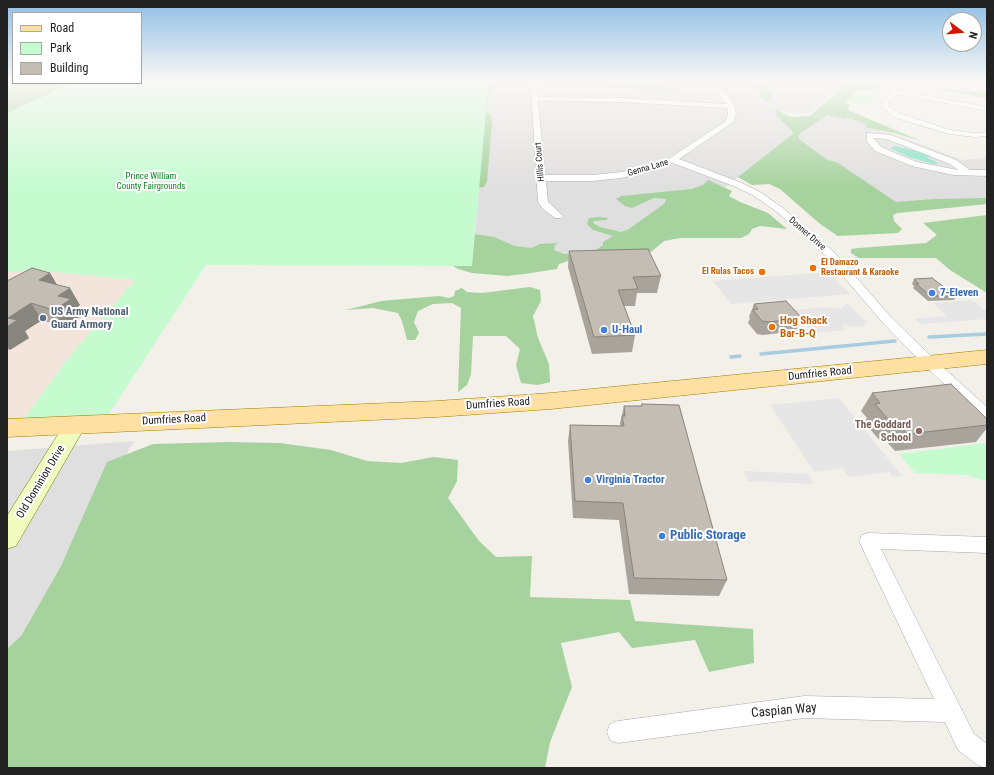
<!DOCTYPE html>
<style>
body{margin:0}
#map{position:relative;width:994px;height:775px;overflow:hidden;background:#f2f0e9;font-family:"Roboto Condensed",sans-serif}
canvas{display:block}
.frame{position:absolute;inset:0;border:8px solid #222;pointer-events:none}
.legend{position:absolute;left:12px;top:12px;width:130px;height:72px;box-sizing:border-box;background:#fff;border:1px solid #a7a7a7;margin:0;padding:5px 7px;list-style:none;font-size:12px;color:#222}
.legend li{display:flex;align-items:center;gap:8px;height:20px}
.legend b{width:20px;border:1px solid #a7a7a7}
.north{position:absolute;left:942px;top:12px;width:40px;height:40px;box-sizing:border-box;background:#fff;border:1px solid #a7a7a7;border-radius:50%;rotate:106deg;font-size:11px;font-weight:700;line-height:16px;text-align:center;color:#222}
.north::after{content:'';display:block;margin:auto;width:14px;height:18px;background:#d41700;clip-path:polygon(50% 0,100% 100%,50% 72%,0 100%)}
</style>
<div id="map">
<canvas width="994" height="775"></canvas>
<div class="frame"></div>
<ul class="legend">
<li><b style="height:5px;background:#fee0a2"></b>Road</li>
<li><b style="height:11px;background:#c6fbd0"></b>Park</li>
<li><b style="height:11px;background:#c3bdb4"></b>Building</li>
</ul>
<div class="north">N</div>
</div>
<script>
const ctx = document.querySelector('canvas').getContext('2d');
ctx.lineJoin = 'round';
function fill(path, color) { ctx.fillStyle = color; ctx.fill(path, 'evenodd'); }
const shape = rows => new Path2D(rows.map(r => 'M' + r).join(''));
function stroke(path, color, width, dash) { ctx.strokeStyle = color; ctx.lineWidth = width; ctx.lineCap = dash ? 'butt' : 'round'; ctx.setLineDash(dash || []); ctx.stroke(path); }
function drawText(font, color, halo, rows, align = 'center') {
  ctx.font = font + ' "Roboto Condensed",sans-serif'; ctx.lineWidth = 4; ctx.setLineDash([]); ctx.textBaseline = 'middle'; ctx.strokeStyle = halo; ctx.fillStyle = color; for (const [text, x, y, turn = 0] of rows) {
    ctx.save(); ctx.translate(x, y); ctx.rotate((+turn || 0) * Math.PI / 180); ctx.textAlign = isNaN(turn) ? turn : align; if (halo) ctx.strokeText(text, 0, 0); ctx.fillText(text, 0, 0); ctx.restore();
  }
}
const residential = shape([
 [489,80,848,80,840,89,809,113,778,112,794,132,823,108,963,160,987,158,987,204,905,212,797,140,794,133,641,254,472,266],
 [134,441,61,566,7,660,7,451]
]);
const military = shape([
 [44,271,135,280,69,357,23,420,7,421,7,272]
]);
const forest = shape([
 [7,80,13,80,13,83,74,83,7,113],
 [475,80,491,80,486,111,491,115,492,122,487,181,484,187,475,188],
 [750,80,763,82,772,98,770,102,762,99,760,95,761,90],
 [851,80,877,80,883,85,873,90,857,91,845,102,850,105,848,110,921,141,894,133,865,127,866,124,847,117,846,119,827,115,801,133,798,136,799,139,826,159,838,163,896,202,934,199,987,198,987,204,898,213,893,215,894,221,902,229,898,233,838,236,820,224,780,189,769,184,752,185,738,177,794,133,776,115,777,113,774,109,791,117,810,116],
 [607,82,655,86,679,92,589,84],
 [936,89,987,92,987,98,940,90],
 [708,180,732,191,729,196,740,202,768,213,787,229,760,226,752,229,749,234,741,238,680,238,664,241,651,252,574,259,559,264,557,269,524,274,507,276,472,273,458,269,448,263,467,233,494,237,515,246,531,248,540,244,558,243,555,245,554,250,564,254,593,252,603,245,603,242,613,236,593,230,587,224,589,218,600,217,608,218,606,220,594,221,593,223,600,227,621,232,629,229,665,203,666,199,654,198,632,208,625,206,616,199,621,196,692,189,703,185],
 [987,215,987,293,950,270,936,258,859,258,851,253,851,249,859,248,926,243,937,235,923,223],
 [530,287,540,290,541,301,533,316,538,338,549,364,550,382,538,385,521,383,516,365,520,349,506,336,473,336,471,374,467,385,458,392,461,308,452,303,433,304,418,311,414,322,419,333,415,340,407,340,402,321,398,313,373,308,346,310,381,301,439,296,449,298,454,296,455,291,462,288,467,292,482,293],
 [228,442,280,443,331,450,367,461,401,463,434,457,458,460,457,481,448,498,479,541,496,557,532,556,530,597,630,600,635,621,753,629,754,663,709,672,695,640,632,648,619,632,561,643,572,687,550,742,545,768,7,768,7,649,21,636,61,566,107,462,153,444]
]);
const park = shape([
 [141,80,489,80,472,266,206,265,109,414,23,420,69,357,135,280,44,271,7,272,7,113,74,83,141,83],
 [858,93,876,96,867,105,848,101],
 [985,443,987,445,987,481,966,475,915,473,899,454]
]);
const pitch = shape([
 [895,146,924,153,932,156,927,158,939,163,934,164,909,157,890,148]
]);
const parking = shape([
 [828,272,850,294,731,304,713,281],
 [972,300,987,312,987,319,921,324,915,319,947,316,933,303],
 [847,303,867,323,863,326,853,327,842,324,846,330,813,333,793,310,824,307,843,309,842,307],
 [839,398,902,476,892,477,889,472,849,477,843,468,814,472,770,405],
 [744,471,809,474,813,484,748,481]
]);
const stream = shape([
 [929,337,987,334],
 [761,354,895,341],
 [731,357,740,356]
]);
const street = shape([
 [541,80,544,82,537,89,538,97,620,98,727,104,716,90,721,89,730,98,734,106,736,114,733,122,679,159,742,183,760,192,783,208,834,252,891,317,935,360,987,407,987,420,982,419,925,366,883,323,826,256,777,212,754,196,736,187,673,163,655,170,621,178,593,181,546,181,548,202,563,216,561,218,555,218,543,209,538,202,531,88,541,80],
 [538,101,620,102,728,108,728,114,726,121,670,158,649,166,621,172,593,175,545,175,538,101],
 [799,80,805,80,806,81,803,83,799,80],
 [882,80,888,80,897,90,987,107,987,111,897,94,889,102,889,106,899,113,950,130,975,133,987,132,987,136,975,137,949,134,893,117,882,107,883,102,891,92,882,80],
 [942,80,987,86,987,90,962,88,942,80],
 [867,133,891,135,956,160,970,170,987,170,987,176,953,175,912,166,875,151,867,141,867,133],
 [874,138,887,139,950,164,958,170,917,162,881,147,874,138],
 [868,533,987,537,987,553,881,549,974,734,987,744,987,768,979,766,958,750,945,722,804,718,618,743,610,740,607,732,610,724,618,721,804,696,934,699,859,541,862,535,868,533]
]);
const secondary = shape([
 [75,417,83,420,86,425,16,546,7,549,7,516,67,420,75,417]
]);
const primary = shape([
 [987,350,987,364,551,409,437,417,7,437,7,419,437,401,551,393,987,350]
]);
const wall = shape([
 [569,251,661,276,657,293,637,293,635,306,624,306,635,335,632,352,592,354,568,267],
 [50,273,57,285,80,305,76,308,81,316,64,327,42,320,25,331,29,338,10,350,7,349,7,281],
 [914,279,956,296,954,300,928,301,913,288,914,286,912,284],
 [754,304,802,318,796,331,763,335,757,334,748,323,750,318,749,317],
 [872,393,987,419,987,428,976,442,895,451,886,441,881,442,864,422,867,418,861,411],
 [642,404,727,580,719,596,629,594,619,520,573,518,568,441,570,425,620,426,620,423,624,406,641,406]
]);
const shadedWall = shape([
 [50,273,60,290,39,280],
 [70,288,80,305,76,308,81,316,64,327,54,310,58,296],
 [31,303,42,320,25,331,29,338,10,350,7,346,7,327,8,318]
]);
const building = shape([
 [648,249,661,276,633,277,638,289,618,290,635,335,594,337,569,251,648,249],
 [32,268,50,273,39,280,70,288,58,296,71,299,54,310,31,303,8,318,17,320,7,327,7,281,32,268],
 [932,278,956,296,931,296,916,284,919,284,914,279,932,278],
 [786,301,802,318,768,322,762,321,753,310,758,309,754,304,786,301],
 [951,384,987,419,987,425,907,434,898,423,892,424,875,404,880,403,872,393,951,384],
 [642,404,679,405,727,580,634,578,623,503,575,501,570,425,624,426,622,416,625,416,624,406,642,406,642,404]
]);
const markers = [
 [813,268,4,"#e8710a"],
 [762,272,4,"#e8710a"],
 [932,293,4,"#3f7fe0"],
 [43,318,4,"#5c6f8a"],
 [772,327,4,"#e8710a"],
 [604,330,4,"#3f7fe0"],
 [919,431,4,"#8d6e63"],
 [588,480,4,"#3f7fe0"],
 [662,536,4,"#3f7fe0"]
];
const farStreetnames = [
 ["Hillis Court",540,162,-95],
 ["Genna Lane",648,168,-16],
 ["Donner Drive",807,234,41]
];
const farParknames = [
 ["Prince William",151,177],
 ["County Fairgrounds",151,187]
];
const farFoodnames = [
 ["El Damazo",821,263],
 ["Restaurant & Karaoke",821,273],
 ["El Rulas Tacos",754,272,"right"]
];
const shopNames = [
 ["7-Eleven",940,293],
 ["U-Haul",612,330],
 ["Virginia Tractor",596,480]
];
const serviceNames = [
 ["US Army National",51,312],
 ["Guard Armory",51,325]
];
const foodNames = [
 ["Hog Shack",780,321],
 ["Bar-B-Q",780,334]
];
const streetNames = [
 ["Dumfries Road",820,374,-6],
 ["Dumfries Road",498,404,-4],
 ["Dumfries Road",174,420,-3],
 ["Old Dominion Drive",41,482,-59]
];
const educationNames = [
 ["The Goddard",911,425],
 ["School",911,438]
];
const nearShopnames = [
 ["Public Storage",670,536]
];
const nearStreetnames = [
 ["Caspian Way",784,711,-5]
];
fill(residential, '#e0dfdf');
fill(military, '#f3e5dc');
fill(forest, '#a6d29d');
fill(park, '#c6fbd0');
fill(pitch, '#86e2c8');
fill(parking, '#e6e6e6');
stroke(stream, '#a8cde0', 3.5);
stroke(street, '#a9a9a9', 1);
stroke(secondary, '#647f02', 1);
stroke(primary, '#a07c00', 1);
fill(street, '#fff');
fill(secondary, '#f1fbbd');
fill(primary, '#fee0a2');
fill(wall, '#a8a39b');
fill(shadedWall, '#88847e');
fill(building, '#c3bdb4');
stroke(building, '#88847e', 1);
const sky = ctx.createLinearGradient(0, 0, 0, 188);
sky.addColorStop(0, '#8ebee5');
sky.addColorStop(0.43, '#f9f8f5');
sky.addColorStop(1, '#f9f8f500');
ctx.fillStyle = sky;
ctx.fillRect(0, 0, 994, 188);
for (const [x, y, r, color] of markers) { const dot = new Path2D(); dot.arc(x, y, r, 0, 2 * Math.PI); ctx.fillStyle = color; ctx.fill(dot); stroke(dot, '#fff', 1.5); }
drawText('9px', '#222', '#fff', farStreetnames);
drawText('9px', '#098621', '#fff', farParknames);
drawText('bold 9px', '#c56008', '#fff', farFoodnames, 'left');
drawText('bold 11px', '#366cbe', '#fff', shopNames, 'left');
drawText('bold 11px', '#4e5e75', '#fff', serviceNames, 'left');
drawText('bold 11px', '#c56008', '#fff', foodNames, 'left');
drawText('11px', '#222', '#fff', streetNames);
drawText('bold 11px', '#785e54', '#fff', educationNames, 'right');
drawText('bold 13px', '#366cbe', '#fff', nearShopnames, 'left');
drawText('13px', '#222', '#fff', nearStreetnames);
</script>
